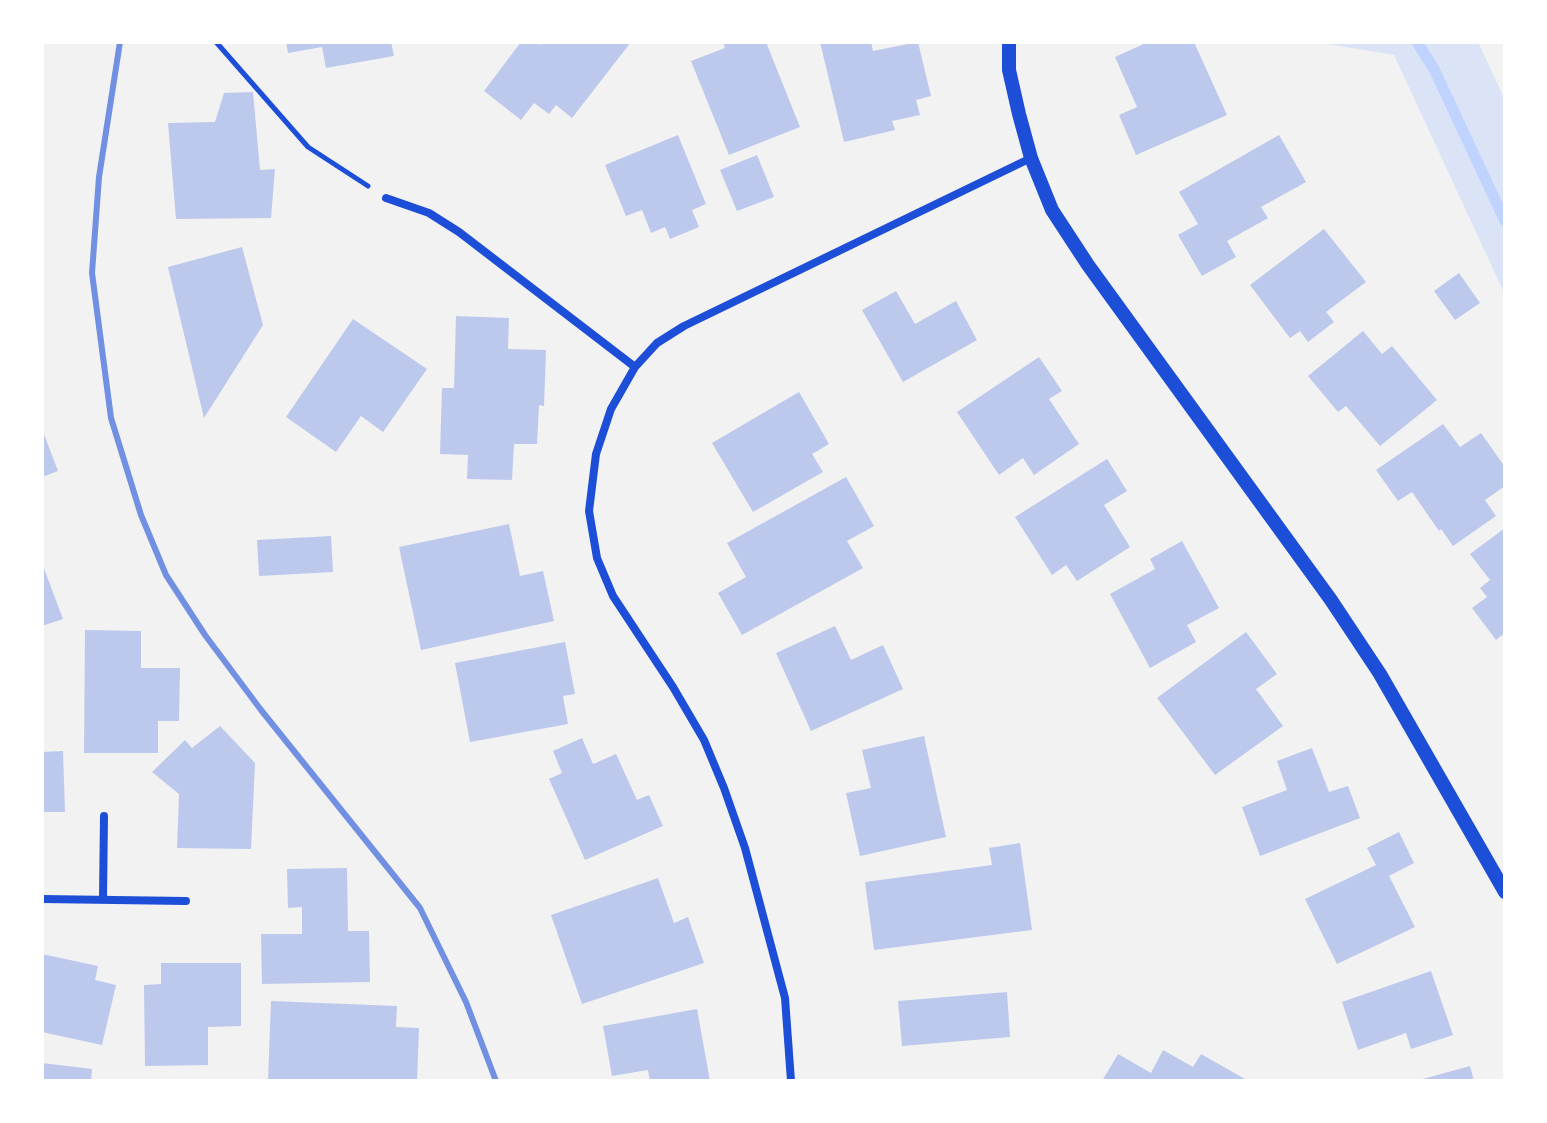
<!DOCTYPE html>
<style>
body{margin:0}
#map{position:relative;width:1547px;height:1123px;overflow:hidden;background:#f2f2f2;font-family:Signika,sans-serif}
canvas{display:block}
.frame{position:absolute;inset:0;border:44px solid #fff;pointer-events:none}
</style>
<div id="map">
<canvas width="1547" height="1123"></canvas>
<div class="frame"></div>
</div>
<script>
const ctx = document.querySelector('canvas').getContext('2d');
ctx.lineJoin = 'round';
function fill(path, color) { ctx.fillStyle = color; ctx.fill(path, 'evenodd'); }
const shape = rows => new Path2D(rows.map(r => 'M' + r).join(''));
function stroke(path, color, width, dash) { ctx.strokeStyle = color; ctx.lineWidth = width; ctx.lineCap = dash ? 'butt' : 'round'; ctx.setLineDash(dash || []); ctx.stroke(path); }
const green = shape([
 [1315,42,1478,42,1505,100,1505,295,1394,55]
]);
const stream = shape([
 [1417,42,1434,69,1505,221]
]);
const building = shape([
 [286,42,391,42,394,56,326,68,322,47,288,53],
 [521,42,536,42,540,45,543,42,631,42,572,118,556,105,549,114,534,103,521,120,484,91],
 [723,42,766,42,800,127,729,155,691,61,725,48],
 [820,42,871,42,873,51,918,42,931,96,916,100,920,115,892,121,895,130,844,142],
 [1148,42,1194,42,1227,115,1136,155,1119,115,1137,107,1115,57],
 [253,92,260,170,275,169,271,218,176,219,168,123,215,122,224,93],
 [678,135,706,204,692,210,699,227,670,239,665,227,651,233,642,210,626,216,605,165],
 [1279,135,1306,182,1261,207,1268,218,1227,241,1236,257,1202,276,1178,235,1198,224,1179,192],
 [757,155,774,197,737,211,720,170],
 [1324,229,1366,282,1326,312,1334,322,1308,342,1300,331,1290,338,1250,285],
 [242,247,263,325,204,418,168,267],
 [1459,273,1480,303,1455,320,1434,291],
 [896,291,915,324,956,301,977,340,903,382,862,310],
 [456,316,509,318,508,349,546,350,544,406,539,405,537,444,514,444,512,480,467,479,468,455,440,454,442,388,454,388],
 [353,319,427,369,383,432,361,416,336,452,286,417],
 [1363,331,1382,354,1392,346,1437,400,1380,446,1346,406,1338,412,1308,376],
 [1039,357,1062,391,1049,399,1079,444,1034,475,1023,458,999,475,957,412],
 [799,392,829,444,812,454,823,472,753,512,712,443],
 [1443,424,1460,447,1481,433,1505,467,1505,486,1485,500,1496,516,1453,546,1441,529,1439,531,1412,492,1398,501,1376,470],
 [42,429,58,471,42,477],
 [1107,459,1127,491,1104,505,1130,547,1077,581,1066,565,1052,575,1015,517],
 [846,477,874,526,847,541,863,568,742,635,718,593,746,577,727,543],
 [509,524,520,576,543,571,554,621,421,650,399,547],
 [1505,528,1505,633,1496,640,1472,608,1487,597,1480,588,1490,580,1470,554],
 [331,536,333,572,259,576,257,540],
 [1182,541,1219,608,1187,625,1196,642,1150,668,1110,594,1155,569,1150,559],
 [42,563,63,619,42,626],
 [835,626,851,660,883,645,903,689,811,731,776,653],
 [85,630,141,631,141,668,180,668,179,721,158,721,158,753,84,753],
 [1246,632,1277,674,1256,689,1283,726,1215,775,1157,698],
 [565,642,575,694,563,696,568,724,470,742,455,663],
 [220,726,255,763,251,849,177,848,179,794,152,772,185,740,192,748],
 [924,736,946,837,860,856,846,793,871,788,862,750],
 [582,738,593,764,616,754,637,800,649,795,663,826,585,860,549,779,562,773,553,751],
 [1312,748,1329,792,1348,786,1360,818,1260,856,1242,807,1287,790,1277,761],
 [63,751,65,812,42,812,42,752],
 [1399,832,1414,863,1389,876,1415,927,1337,964,1305,899,1376,865,1367,848],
 [1020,843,1032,930,874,950,865,882,992,865,989,848],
 [347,868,348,931,369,931,370,982,262,984,261,934,302,934,302,907,288,908,287,869],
 [658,878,674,923,688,917,704,963,582,1004,551,915],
 [42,954,98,966,95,980,116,985,102,1045,42,1032],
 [161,963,241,963,241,1026,208,1027,208,1065,145,1066,144,985,161,984],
 [1431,971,1453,1035,1411,1049,1406,1033,1358,1050,1342,1002],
 [1007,992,1010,1037,902,1046,898,1001],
 [271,1001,397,1006,396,1027,419,1028,417,1081,268,1081],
 [697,1009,710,1081,650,1081,648,1070,612,1076,603,1026],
 [1163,1050,1193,1067,1201,1054,1245,1079,1244,1081,1102,1081,1118,1054,1151,1073],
 [42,1063,92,1069,91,1081,42,1081],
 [1470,1066,1474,1081,1420,1081,1419,1080]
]);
const path = shape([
 [216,42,308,147,368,186]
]);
const minor = shape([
 [386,198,429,213,459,232,635,367],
 [42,899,186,901],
 [103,899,104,816],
 [791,1081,785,998,745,848,724,788,704,740,673,687,613,596,597,558,589,511,596,454,611,409,635,367,657,343,684,326,1031,158]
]);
const tertiary = shape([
 [1009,42,1009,70,1019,114,1031,158,1052,210,1088,265,1331,600,1380,674,1505,892]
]);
const rail = shape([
 [120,42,99,177,92,273,111,418,141,515,166,575,205,635,261,710,420,908,466,1002,496,1081]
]);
fill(green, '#dbe4f7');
stroke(stream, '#bfd3fe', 11);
fill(building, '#bdc9ec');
stroke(path, '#1d4ed8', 5);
stroke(minor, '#1d4ed8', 8);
stroke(tertiary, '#1d4ed8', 14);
stroke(rail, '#7290e2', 6);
</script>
